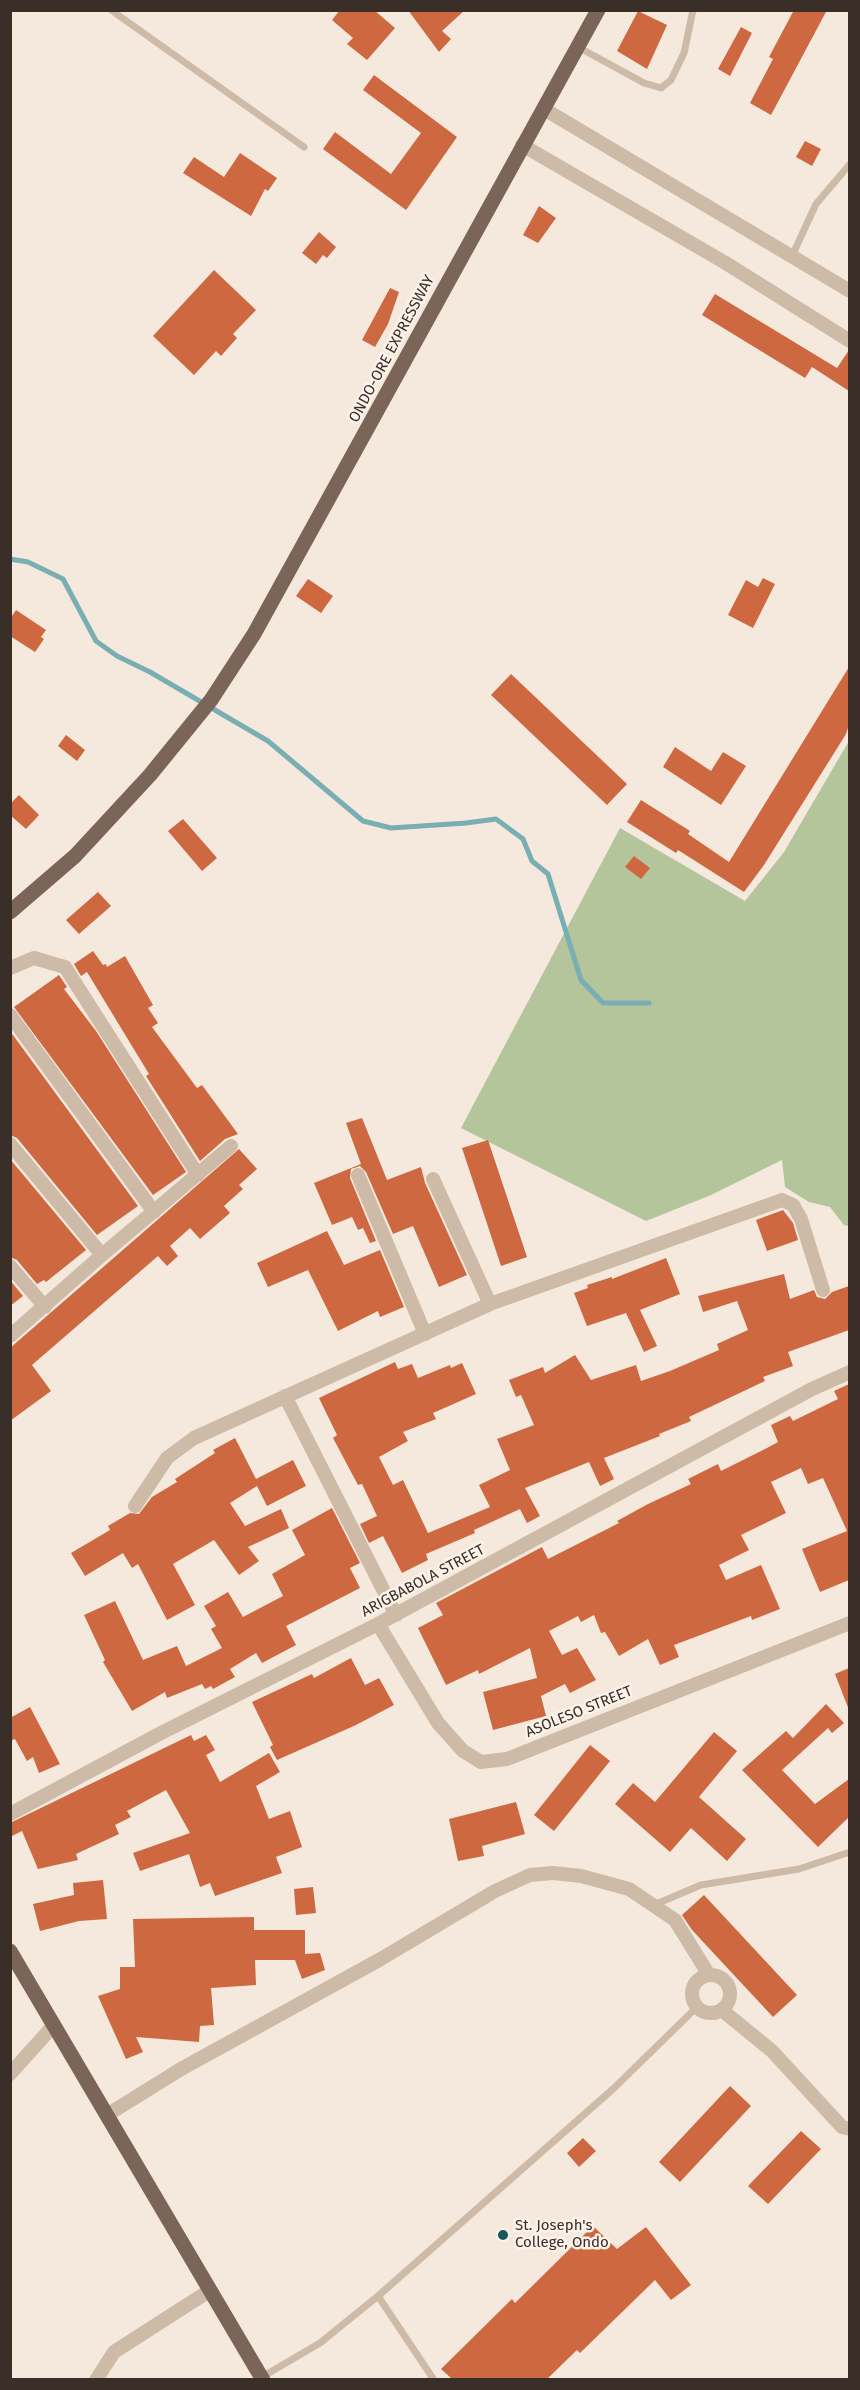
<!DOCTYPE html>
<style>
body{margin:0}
#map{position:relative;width:860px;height:2390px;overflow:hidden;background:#f4e9dc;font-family:"Fira Sans",sans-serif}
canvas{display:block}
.frame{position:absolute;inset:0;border:12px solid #392e28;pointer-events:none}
</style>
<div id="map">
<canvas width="860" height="2390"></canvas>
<div class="frame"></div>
</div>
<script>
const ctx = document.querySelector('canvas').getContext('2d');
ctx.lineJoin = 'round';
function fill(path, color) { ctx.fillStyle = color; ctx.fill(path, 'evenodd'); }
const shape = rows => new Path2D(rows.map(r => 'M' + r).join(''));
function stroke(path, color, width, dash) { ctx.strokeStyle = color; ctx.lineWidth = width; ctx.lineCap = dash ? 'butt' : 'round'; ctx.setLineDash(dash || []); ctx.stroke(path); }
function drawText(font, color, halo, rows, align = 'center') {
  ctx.font = font + ' "Fira Sans",sans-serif'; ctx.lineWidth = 5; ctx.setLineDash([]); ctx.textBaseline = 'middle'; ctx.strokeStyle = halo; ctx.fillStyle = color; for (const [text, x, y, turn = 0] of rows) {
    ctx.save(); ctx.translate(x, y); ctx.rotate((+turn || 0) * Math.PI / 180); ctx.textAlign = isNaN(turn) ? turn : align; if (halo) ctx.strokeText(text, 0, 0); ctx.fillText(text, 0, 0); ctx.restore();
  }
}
const green = shape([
 [849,741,849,1226,844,1225,830,1207,809,1202,785,1187,782,1160,711,1195,646,1221,461,1128,620,828,745,901,784,852]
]);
const stream = shape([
 [10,559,28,562,63,579,96,641,117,656,150,672,268,741,363,821,391,828,466,823,496,819,523,839,532,861,548,874,581,980,603,1003,649,1003]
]);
const building = shape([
 [340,10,374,10,395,28,367,60,347,44,353,38,332,20],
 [408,10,465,10,442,31,451,39,439,52],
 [794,10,827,10,771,115,750,103,773,59,769,57],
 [638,11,667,25,647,69,617,51],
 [741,27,752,33,730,76,718,69],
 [374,75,457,137,406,210,323,149,335,132,391,174,421,133,363,90],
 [805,141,821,149,812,166,796,157],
 [240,153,277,178,268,191,265,189,251,216,183,173,194,157,224,177],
 [539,206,556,218,538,243,523,235],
 [319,232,336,247,327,258,323,255,316,264,302,253],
 [214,270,256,310,233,334,237,338,221,356,216,351,194,375,153,336],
 [390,288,399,292,388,324,375,347,362,340],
 [715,294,837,368,849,350,849,391,812,367,805,378,702,315],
 [763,578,775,584,753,628,728,615,746,580,758,587],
 [308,579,333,596,321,613,296,596],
 [16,610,46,630,41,637,44,639,35,652,10,636,10,619],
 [849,667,849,725,846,734,764,865,744,892,678,850,676,853,627,822,641,800,690,831,688,834,729,862],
 [511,674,627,784,607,805,491,695],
 [66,735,85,750,77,761,58,746],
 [675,747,711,771,723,752,746,766,721,805,663,767],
 [19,795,39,815,26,829,10,815,10,804],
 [183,819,217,858,202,871,168,831],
 [634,856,650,868,641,879,625,867],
 [98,892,111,906,79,934,66,920],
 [93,951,103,965,106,964,107,967,125,956,153,1005,148,1008,158,1023,152,1027,197,1088,202,1085,238,1134,225,1139,200,1161,146,1076,149,1074,87,972,81,976,74,964],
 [59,975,67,987,64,989,96,1031,186,1172,153,1195,14,1007],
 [10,1031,138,1206,97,1235,17,1138,10,1135],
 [362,1118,387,1180,421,1167,425,1183,467,1275,439,1287,413,1226,393,1234,366,1172,360,1166,351,1169,350,1178,376,1241,370,1243,363,1228,358,1230,352,1217,332,1225,314,1183,361,1164,346,1123],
 [488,1140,527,1257,501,1266,462,1148],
 [239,1149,257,1169,239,1185,243,1189,224,1206,230,1213,200,1239,190,1228,170,1246,178,1256,167,1266,158,1256,32,1365,51,1391,10,1421,10,1348],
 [10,1159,86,1250,46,1282,44,1280,37,1284,17,1260,10,1257],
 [783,1210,793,1223,798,1240,767,1251,756,1220],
 [327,1231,344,1265,380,1250,404,1307,380,1317,378,1311,338,1331,308,1270,268,1287,257,1263],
 [666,1258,680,1294,640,1310,657,1346,644,1352,626,1313,587,1326,574,1293,588,1288,587,1285,612,1277,612,1279],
 [784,1274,790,1299,814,1290,817,1297,825,1299,832,1292,849,1286,849,1330,788,1352,793,1366,763,1377,765,1381,689,1417,691,1421,659,1434,660,1436,604,1458,614,1479,600,1486,589,1462,525,1488,540,1516,527,1523,520,1509,474,1530,475,1533,426,1554,428,1560,402,1573,383,1536,369,1543,360,1524,377,1516,362,1484,358,1485,333,1438,337,1435,319,1398,395,1362,398,1369,412,1364,418,1378,450,1365,451,1368,462,1363,476,1394,433,1413,436,1419,403,1432,408,1441,379,1457,393,1485,403,1480,428,1533,490,1507,479,1485,510,1470,497,1439,534,1425,521,1395,516,1397,509,1380,543,1367,545,1373,575,1355,591,1380,636,1365,641,1381,670,1371,719,1350,717,1344,748,1330,737,1301,703,1312,698,1296],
 [10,1280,23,1296,10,1306],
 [849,1384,849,1580,820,1592,802,1549,847,1531,823,1478,808,1484,801,1468,771,1482,786,1513,741,1535,749,1550,719,1565,726,1580,761,1565,780,1609,752,1620,751,1616,674,1645,679,1657,660,1665,648,1639,619,1656,605,1632,601,1633,594,1615,581,1622,578,1616,549,1631,562,1655,577,1648,596,1680,570,1693,565,1684,541,1696,546,1716,493,1730,483,1692,537,1678,530,1648,479,1674,478,1670,446,1685,418,1628,443,1615,436,1603,542,1547,548,1559,619,1523,617,1521,648,1504,691,1484,688,1479,718,1464,721,1471,767,1448,778,1442,771,1425,790,1416,793,1421,838,1399,834,1391],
 [235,1438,256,1479,293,1460,306,1486,267,1506,257,1486,230,1503,245,1526,281,1509,289,1528,248,1547,259,1561,239,1575,214,1540,173,1564,195,1605,167,1620,138,1564,132,1568,123,1553,85,1576,71,1553,110,1530,108,1526,130,1513,139,1514,152,1497,177,1482,175,1479,215,1453,213,1450],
 [332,1508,360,1563,350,1568,360,1588,286,1626,296,1645,262,1663,256,1653,230,1669,235,1677,213,1689,211,1686,205,1689,202,1684,167,1698,165,1692,132,1711,103,1662,105,1660,84,1615,115,1601,143,1660,177,1646,186,1666,222,1648,211,1629,216,1626,204,1606,228,1592,243,1617,283,1596,272,1574,305,1555,292,1530],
 [351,1658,365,1685,379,1678,394,1705,356,1725,277,1760,270,1747,273,1745,252,1702,312,1674,314,1678],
 [849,1668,849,1710,835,1674],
 [826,1704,844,1723,832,1733,828,1728,782,1770,815,1804,849,1779,849,1817,818,1847,742,1770,786,1731,793,1738],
 [30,1707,60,1764,39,1773,33,1757,27,1761,15,1739,10,1741,10,1718],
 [714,1732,737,1751,699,1797,746,1839,727,1861,691,1828,670,1852,615,1804,633,1783,655,1802],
 [191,1735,194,1741,206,1735,215,1750,206,1755,220,1782,269,1753,280,1772,256,1786,269,1819,290,1811,302,1847,276,1857,282,1873,215,1896,210,1883,200,1887,189,1854,140,1871,133,1853,190,1833,166,1790,127,1811,131,1817,115,1825,119,1834,76,1854,78,1860,38,1869,22,1831,10,1837,10,1823],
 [590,1745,610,1761,554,1831,534,1815],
 [516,1802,525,1834,482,1846,484,1856,458,1861,449,1819],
 [103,1880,107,1919,79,1921,40,1931,33,1904,74,1895,73,1883],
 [313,1887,316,1913,296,1915,294,1889],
 [704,1895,797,1995,773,2017,692,1930,682,1915],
 [254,1917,254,1930,305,1930,305,1954,320,1953,325,1970,302,1979,295,1960,255,1960,256,1985,211,1988,214,2025,200,2026,199,2042,136,2037,143,2052,126,2059,98,1996,120,1989,120,1967,135,1967,133,1919],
 [730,2086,751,2106,680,2182,659,2162],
 [801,2131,821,2149,768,2204,748,2186],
 [583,2138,596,2151,579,2167,567,2153],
 [593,2226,617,2249,646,2227,691,2285,671,2300,655,2280,580,2353,577,2350,547,2379,452,2379,441,2369,512,2299,515,2303]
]);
const service = shape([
 [111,10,304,147],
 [578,47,644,83,661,88,671,80,684,53,693,10],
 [792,256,816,204,850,164],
 [656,1904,701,1885,799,1869,850,1852],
 [378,2296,434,2380],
 [262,2377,320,2343,378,2296,613,2089,697,2007]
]);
const minor = shape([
 [544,109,850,291],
 [522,145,724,262,850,341],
 [10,968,34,958,65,967,198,1175],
 [10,1015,154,1212],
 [10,1144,102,1255],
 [358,1175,425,1334],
 [433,1179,490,1304],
 [10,1266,45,1307],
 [10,1336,102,1255,231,1146],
 [285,1396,396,1615],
 [135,1506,167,1458,194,1438,490,1304,782,1200,793,1205,801,1219,823,1290],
 [378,1624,438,1723,463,1751,481,1762,507,1759,850,1623],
 [10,1814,163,1732,378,1624,812,1389,850,1372],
 '692 1994a19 19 0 1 1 38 0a19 19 0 1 1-38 0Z',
 [723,2011,772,2051,842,2127,850,2129],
 [10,2074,54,2025],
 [107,2115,181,2069,379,1960,495,1891,530,1875,553,1873,581,1876,629,1889,675,1920,709,1975],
 [96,2380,114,2352,209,2291]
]);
const primary = shape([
 [10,912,75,856,150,775,211,700,254,634,598,10],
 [10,1951,263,2380]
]);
const markers = [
 [503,2235,6,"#1a565d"]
];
const streetNames = [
 ["ONDO-ORE EXPRESSWAY",392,349,-62],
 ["ARIGBABOLA STREET",423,1581,-28],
 ["ASOLESO STREET",579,1712,-22]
];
const poiNames = [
 ["St. Joseph's",515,2226],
 ["College, Ondo",515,2243]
];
fill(green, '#b4c49b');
stroke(stream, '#79aeb3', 5);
fill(building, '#cd6840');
stroke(service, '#cdbaa7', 7);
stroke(minor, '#cdbaa7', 14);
stroke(primary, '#7b6558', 15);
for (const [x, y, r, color] of markers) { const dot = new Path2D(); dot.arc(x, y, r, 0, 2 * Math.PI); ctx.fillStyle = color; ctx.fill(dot); stroke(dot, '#fbf3e9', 2); }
drawText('15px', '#392e28', '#fbf3e9', streetNames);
drawText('15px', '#392e28', '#fbf3e9', poiNames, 'left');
</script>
